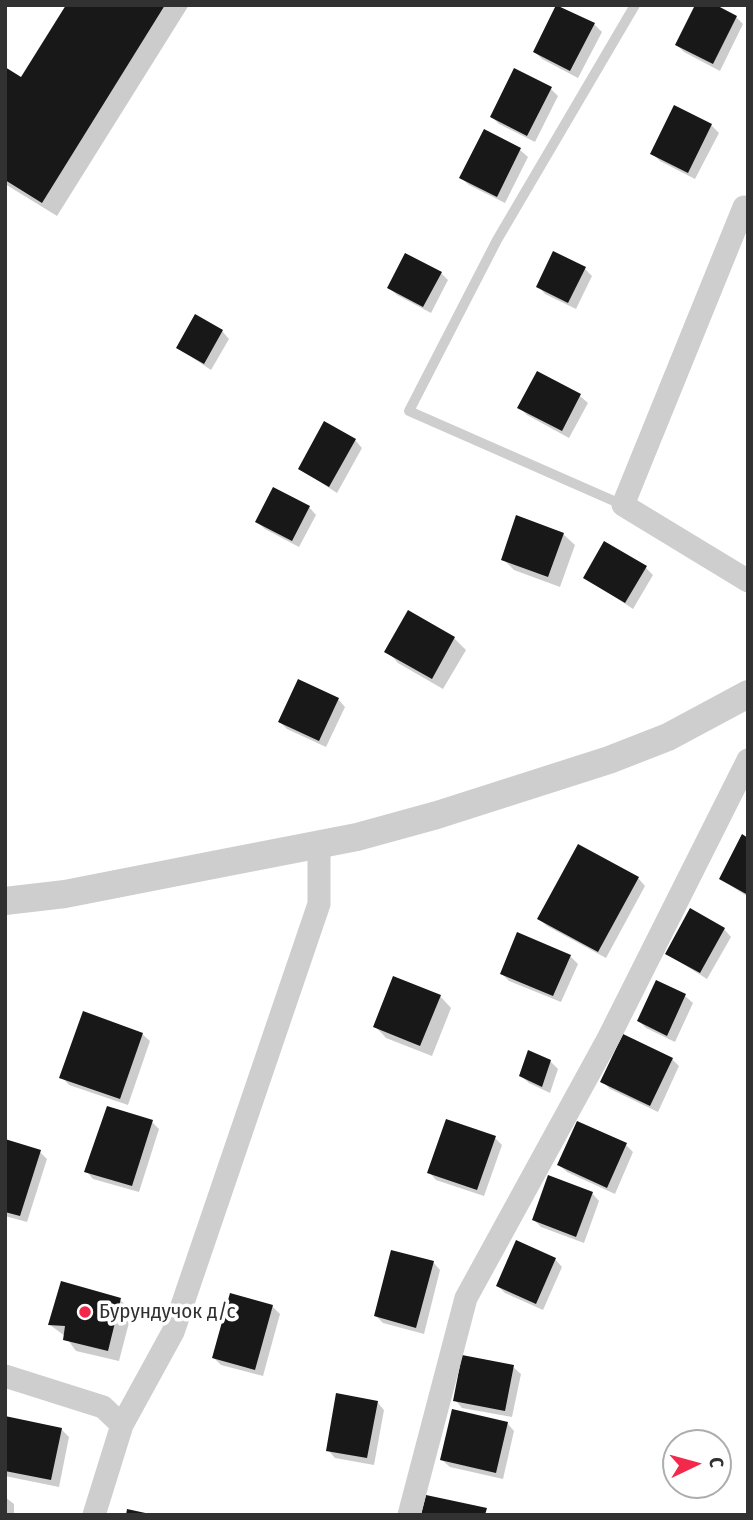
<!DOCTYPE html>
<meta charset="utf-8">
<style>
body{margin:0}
#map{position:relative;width:753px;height:1520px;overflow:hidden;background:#fff;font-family:"Fira Sans Condensed",sans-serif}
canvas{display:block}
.frame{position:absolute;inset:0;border:7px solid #313131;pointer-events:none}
.north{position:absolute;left:662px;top:1429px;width:70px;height:70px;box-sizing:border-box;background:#fff;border:2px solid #adadad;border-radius:50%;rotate:85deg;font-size:19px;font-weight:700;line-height:28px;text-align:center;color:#313131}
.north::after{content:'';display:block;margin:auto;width:24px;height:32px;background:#f2294a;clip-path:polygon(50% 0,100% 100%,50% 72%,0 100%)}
</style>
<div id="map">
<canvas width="753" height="1520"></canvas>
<div class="frame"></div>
<div class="north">С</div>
</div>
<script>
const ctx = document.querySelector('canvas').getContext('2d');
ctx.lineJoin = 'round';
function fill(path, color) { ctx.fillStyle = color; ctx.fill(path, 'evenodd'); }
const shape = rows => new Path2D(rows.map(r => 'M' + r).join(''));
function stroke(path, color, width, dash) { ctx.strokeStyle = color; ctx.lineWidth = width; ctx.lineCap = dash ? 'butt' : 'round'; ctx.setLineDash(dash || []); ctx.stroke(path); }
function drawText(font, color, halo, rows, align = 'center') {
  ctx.font = font + ' "Fira Sans Condensed",sans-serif'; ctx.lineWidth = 7; ctx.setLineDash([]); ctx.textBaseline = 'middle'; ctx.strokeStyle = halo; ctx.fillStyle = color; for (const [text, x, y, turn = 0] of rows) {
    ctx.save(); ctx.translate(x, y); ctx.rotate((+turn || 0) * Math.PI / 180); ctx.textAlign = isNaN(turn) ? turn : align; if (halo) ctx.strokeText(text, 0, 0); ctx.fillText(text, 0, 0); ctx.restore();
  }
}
const shadow = shape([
 [69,5,189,5,57,216,5,184,5,69,22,80],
 [736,17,743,24,720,71,684,52,677,45],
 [594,24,602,32,578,78,542,59,535,52],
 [551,89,558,96,535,142,499,124,492,117],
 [711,125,719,133,695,179,660,161,652,153],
 [485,132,520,150,528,157,505,203,469,185,461,178],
 [585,269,592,276,576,309,545,294,538,286],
 [441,273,448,280,431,313,397,295,389,288],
 [222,331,229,339,211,370,178,348],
 [537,373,580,396,588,403,569,438,527,415,519,407],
 [355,440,362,448,337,493,300,469],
 [309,507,316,515,299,547,265,529,257,522],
 [563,534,575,545,560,587,514,570,503,559],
 [646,568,653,575,633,609,585,577],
 [409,612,454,638,466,650,443,689,398,663,387,651],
 [338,699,345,707,326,747,287,729,280,722],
 [748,840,748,897,721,879],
 [638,878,645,886,606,958,547,926,539,919],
 [724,929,731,937,707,979,667,954],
 [570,956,578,964,561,1002,509,981,502,974],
 [657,982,685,996,693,1003,675,1042,646,1028,639,1021],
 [440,996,451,1008,432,1056,386,1038,375,1026],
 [142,1034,150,1041,128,1105,69,1085,62,1077],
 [672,1059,679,1066,658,1112,610,1089,603,1082],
 [550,1061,558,1069,550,1093,529,1083,521,1076],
 [152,1122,159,1129,139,1192,93,1179,86,1171],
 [495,1138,502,1145,484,1196,436,1180,429,1172],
 [5,1141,40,1152,47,1159,27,1222,5,1216],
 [626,1145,633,1152,615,1194,567,1172,559,1165],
 [592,1193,599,1201,584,1243,541,1227,534,1220],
 [555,1259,562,1267,543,1310,505,1293,498,1286],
 [433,1262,440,1270,424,1334,383,1323,376,1316],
 [120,1300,132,1311,119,1361,76,1351,65,1336,50,1325],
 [272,1306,280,1314,263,1376,221,1365,214,1358],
 [513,1367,521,1374,512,1417,462,1408,455,1400],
 [377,1402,384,1410,374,1465,335,1458,328,1450],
 [5,1418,61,1429,69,1437,59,1487,5,1476],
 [507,1423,514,1431,503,1479,450,1467,442,1460],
 [5,1497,14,1504,14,1515,5,1515]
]);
const building = shape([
 [66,5,165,5,42,203,5,180,5,67,21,77],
 [556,5,595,23,570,71,533,52],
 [695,5,716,5,737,16,713,64,675,45],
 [514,68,552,87,527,136,490,117],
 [674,105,712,124,688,173,650,154],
 [484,129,521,148,497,197,459,178],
 [553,251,586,267,568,303,536,287],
 [405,253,442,272,423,307,387,288],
 [195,314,223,330,204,364,176,348],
 [537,371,581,394,562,431,517,408],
 [324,421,356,439,329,487,298,469],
 [273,487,310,506,292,541,255,522],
 [516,515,564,533,548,577,501,560],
 [604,541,647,566,625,603,583,578],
 [408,610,455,637,432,679,384,652],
 [298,679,339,698,319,741,278,722],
 [742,834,748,838,748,895,719,879],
 [578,844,639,877,598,952,537,919],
 [690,908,725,928,700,973,665,954],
 [517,932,571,955,553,996,500,974],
 [393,976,441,995,420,1046,373,1027],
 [656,980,686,994,667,1036,637,1021],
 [83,1011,143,1033,120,1099,59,1078],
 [623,1034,673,1058,650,1106,600,1082],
 [528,1050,551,1060,542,1087,519,1076],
 [107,1106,153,1120,132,1186,84,1172],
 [446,1119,496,1136,477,1190,427,1173],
 [577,1121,627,1143,607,1188,557,1165],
 [5,1139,41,1150,20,1216,5,1212],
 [548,1175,593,1192,576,1237,532,1220],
 [516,1240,556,1258,536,1304,496,1286],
 [391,1250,434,1261,416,1328,374,1316],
 [61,1281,121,1298,108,1351,63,1340,65,1326,48,1325],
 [230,1293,273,1305,255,1370,212,1358],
 [462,1355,514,1365,505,1411,453,1401],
 [336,1393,378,1401,367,1458,326,1451],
 [452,1409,508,1422,496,1473,440,1460],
 [5,1416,62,1428,51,1480,5,1471],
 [426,1495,487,1508,485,1515,421,1515],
 [127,1509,150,1514,150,1515,126,1515]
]);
const service = shape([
 [623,505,409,411,497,240,635,5]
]);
const minor = shape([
 [744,207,623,505,748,581],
 [5,1376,103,1407,122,1425,94,1515],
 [122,1425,173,1332,319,904,319,844],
 [409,1515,466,1298,609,1037,748,760]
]);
const tertiary = shape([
 [5,901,65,894,218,864,357,837,437,815,609,760,668,737,748,694]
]);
const markers = [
 [85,1312,7,"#f2294a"]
];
const poiNames = [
 ["Бурундучок д/с",99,1312]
];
fill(shadow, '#0003');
fill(building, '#181818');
stroke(service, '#cecece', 10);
stroke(minor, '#cecece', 23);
stroke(tertiary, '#cecece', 28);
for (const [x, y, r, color] of markers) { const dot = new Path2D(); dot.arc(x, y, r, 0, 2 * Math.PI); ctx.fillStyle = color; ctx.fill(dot); stroke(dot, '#fff', 2.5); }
drawText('21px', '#313131', '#fff', poiNames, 'left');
</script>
